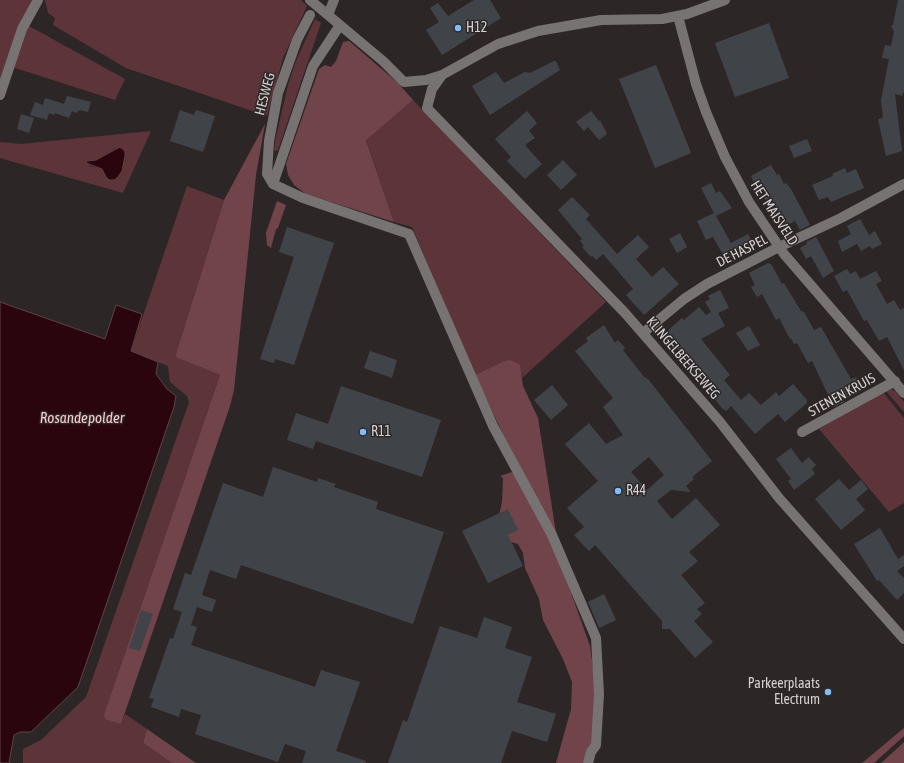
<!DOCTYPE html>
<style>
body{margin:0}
canvas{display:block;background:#2d2626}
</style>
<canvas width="904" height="763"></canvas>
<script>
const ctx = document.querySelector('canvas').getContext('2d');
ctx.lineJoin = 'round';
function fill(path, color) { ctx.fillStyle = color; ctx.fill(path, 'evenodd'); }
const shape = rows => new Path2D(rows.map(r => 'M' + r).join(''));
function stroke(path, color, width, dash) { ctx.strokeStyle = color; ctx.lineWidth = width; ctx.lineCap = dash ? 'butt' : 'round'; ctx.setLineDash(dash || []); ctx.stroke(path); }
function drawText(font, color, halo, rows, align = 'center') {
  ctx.font = font + ' "Asap Condensed",sans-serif'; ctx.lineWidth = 3; ctx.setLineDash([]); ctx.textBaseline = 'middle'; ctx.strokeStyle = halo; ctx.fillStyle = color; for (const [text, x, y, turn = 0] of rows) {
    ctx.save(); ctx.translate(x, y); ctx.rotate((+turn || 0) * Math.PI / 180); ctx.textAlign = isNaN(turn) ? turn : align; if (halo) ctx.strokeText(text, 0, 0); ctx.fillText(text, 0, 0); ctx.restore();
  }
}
const green = shape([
 [0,0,32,0,0,91],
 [45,0,301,0,307,6,283,58,267,116,126,68,53,25,55,18,48,13],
 [315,19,321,23,278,150,276,151,274,150,275,141,288,85,296,61],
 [29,26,125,79,115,100,12,67,24,31],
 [413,100,606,302,522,378,521,371,504,361,475,375,412,227,394,222,366,139],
 [151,131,123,193,0,158,0,142,21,144],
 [116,148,125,156,122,171,109,180,102,169,89,166,89,160,96,160],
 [187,186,224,200,175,357,220,375,122,663,121,724,125,714,147,729,143,743,172,763,23,763,23,749,41,740,86,697,189,402,187,396,170,382,168,366,131,351],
 [888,387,896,392,904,402,904,412,885,390],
 [882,391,904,418,904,503,889,512,819,429]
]);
const forest = shape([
 [349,41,398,83,413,100,366,140,394,222,306,194,294,185,288,175,286,164,319,69,325,65,331,67,336,61,343,42],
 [265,124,256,175,234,390,230,406,121,724,105,719,104,715,220,375,175,357,224,200],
 [277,201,286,205,278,228,276,229,271,248,267,245,266,233],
 [510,360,520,365,523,386,538,418,556,533,504,436,475,375,504,361],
 [512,472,520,476,558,556,590,646,595,683,594,733,585,763,556,763,571,709,572,682,563,659,543,620,539,599,525,568,523,553,518,544,508,541,498,521,502,502,503,478,500,476],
 [904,728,904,736,874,763,862,763],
 [147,729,196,763,172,763,143,743],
 [904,742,904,763,881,763,902,744]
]);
const water = shape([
 [120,147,125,151,125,156,122,171,118,177,114,180,109,180,106,177,102,169,86,163,87,161,96,160,120,147],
 [0,302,105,339,116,305,142,314,131,351,158,362,156,374,167,389,176,396,174,407,78,687,31,732,20,732,14,735,9,763,0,763,0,302]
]);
const building = shape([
 [474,0,490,0,501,18,442,55,426,30,439,22,430,8,438,3,448,16],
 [898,0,904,0,904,91,902,96,895,94,902,151,886,156,878,119,883,118,881,100,889,59,882,58,885,45,891,46,894,32,891,26,893,25],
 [769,23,789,78,735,97,715,43],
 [554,61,556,61,560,70,490,115,472,86,496,72,504,83,525,72,530,73],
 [656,65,691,153,655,168,619,79],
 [67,96,91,102,88,112,80,110,76,113,72,111,69,118,55,113,54,115,49,113,47,120,30,115,35,102,43,105,45,98,64,104],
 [180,110,194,115,196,110,215,116,203,152,170,141],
 [527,111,537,123,529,131,535,138,525,145,542,164,525,179,507,161,511,157,495,139],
 [591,111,599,121,600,120,607,134,599,140,588,127,584,131,576,122],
 [21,114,34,118,29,133,17,129],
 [807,139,812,151,794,158,789,146],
 [563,160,577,175,561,190,547,175],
 [771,165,777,175,779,174,784,184,786,183,791,189,810,225,800,230,795,221,783,228,763,196,759,194,751,176],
 [845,168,847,173,856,169,864,188,831,202,828,197,819,200,812,185,833,176,832,174],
 [711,183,716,193,720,191,732,208,716,216,731,243,748,234,754,246,726,260,713,237,706,240,697,221,714,213,701,188],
 [572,197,590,215,586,219,617,254,638,235,649,247,636,259,652,277,663,267,679,284,644,315,626,295,633,289,617,270,603,254,596,260,592,255,591,257,582,247,584,246,580,241,582,239,558,210],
 [860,219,869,235,875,231,882,244,872,249,870,246,861,251,857,244,842,252,838,241,851,234,847,226],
 [287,227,334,243,294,365,275,359,274,363,260,359,294,257,279,252],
 [680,233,687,247,677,253,669,239],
 [816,237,834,271,823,278,811,256,806,259,800,248,807,244,806,242],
 [768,263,771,264,782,284,784,283,801,311,804,312,814,330,821,327,851,379,856,377,863,390,843,400,844,402,834,407,812,361,808,363,797,343,794,344,791,338,790,339,779,318,776,320,762,294,757,297,751,287,755,285,749,273],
 [847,269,850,274,856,271,860,279,876,271,882,281,876,284,887,304,894,300,900,310,904,308,904,370,887,337,879,341,867,320,864,321,847,290,843,292,834,276],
 [720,290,729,308,718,313,725,326,701,339,730,375,724,380,741,400,749,393,761,405,776,392,779,396,793,384,807,400,807,403,785,422,778,414,755,434,731,406,726,411,722,408,714,398,712,394,714,392,691,369,693,368,690,364,664,334,682,318,684,320,699,307,706,315,711,312,705,302,710,299,708,296],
 [604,325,615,343,618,340,625,348,623,350,644,377,648,379,712,461,692,477,694,479,686,486,691,492,671,490,657,501,672,519,696,498,720,525,689,552,698,561,681,575,705,603,697,609,702,614,694,621,713,642,695,658,670,629,662,629,662,621,595,545,589,551,574,535,584,527,567,508,598,481,565,444,589,423,606,444,623,435,603,407,613,398,575,351,588,341,586,338],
 [649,457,664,475,647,490,631,472],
 [749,326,760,345,748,351,736,333],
 [370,351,397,360,392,378,364,368],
 [552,385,568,405,551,420,534,400],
 [341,386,441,420,422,477,316,441,313,449,287,440,296,413,328,424],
 [791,448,802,463,809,457,816,465,812,469,815,474,794,490,788,481,791,479,776,459],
 [273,467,317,482,318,478,336,484,334,487,378,502,376,509,444,532,413,624,241,565,236,579,210,570,202,595,216,600,212,612,197,607,191,625,197,627,191,645,315,687,321,670,360,682,336,751,366,761,366,763,302,763,306,751,285,744,278,762,195,734,201,715,181,709,179,717,151,707,154,699,149,698,170,638,173,639,182,612,173,609,185,573,191,575,223,483,263,497],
 [839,479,849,490,861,480,868,489,856,499,865,510,841,530,815,499],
 [508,509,518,530,508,535,523,566,488,583,462,531],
 [880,528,898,559,904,555,904,566,897,571,904,578,904,593,897,600,879,580,877,581,854,544],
 [604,594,616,620,599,628,588,602],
 [141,610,153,614,140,651,129,648],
 [484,617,512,627,505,648,532,657,517,702,556,714,547,742,512,731,501,763,388,763,403,720,407,722,440,626,477,638]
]);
const minor = shape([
 [310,0,383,61,404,82,426,80,442,75,498,44,538,31,601,20,662,19,687,14,725,0],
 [310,15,297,40,278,93,269,141,267,174,273,184,303,198,409,234,493,426,552,535,596,638,599,694,596,745,591,752,588,763],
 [328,15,334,0],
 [678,16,696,84,706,112,725,157,749,202,784,254,904,393],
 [442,75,432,89,427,108,625,313,720,422,779,498,904,639],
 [0,95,22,29,38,0],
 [273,184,313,66,340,25],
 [643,333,684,299,707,284,779,247,841,218,904,184],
 [802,432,895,381]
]);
const markers = [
 [458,28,4,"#80bdfa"],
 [363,432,4,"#80bdfa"],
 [618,491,4,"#80bdfa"],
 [828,692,4,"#80bdfa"]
];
const poiNames = [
 ["H12",466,28],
 ["R11",371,432],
 ["R44",626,491],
 ["Parkeerplaats",820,684,"right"],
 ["Electrum",820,700,"right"]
];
const streetNames = [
 ["HESWEG",265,94,-75],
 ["HET MAISVELD",774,213,57],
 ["DE HASPEL",742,251,-27],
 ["KLINGELBEEKSEWEG",683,358,49],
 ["STENEN KRUIS",842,395,-29]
];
const waterNames = [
 ["Rosandepolder",82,418]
];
fill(green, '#5d343a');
fill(forest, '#71444b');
fill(water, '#2b050e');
stroke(water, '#5e4248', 1);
fill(building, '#404449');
stroke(minor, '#777373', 10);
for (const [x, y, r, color] of markers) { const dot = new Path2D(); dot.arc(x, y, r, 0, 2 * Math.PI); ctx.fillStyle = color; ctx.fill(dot); stroke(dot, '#2d2626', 1.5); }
drawText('14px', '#d5d1d1', '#2d2626', poiNames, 'left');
drawText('14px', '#d5d1d1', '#2d2626', streetNames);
drawText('italic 15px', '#fccbd1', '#2d2626', waterNames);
</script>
